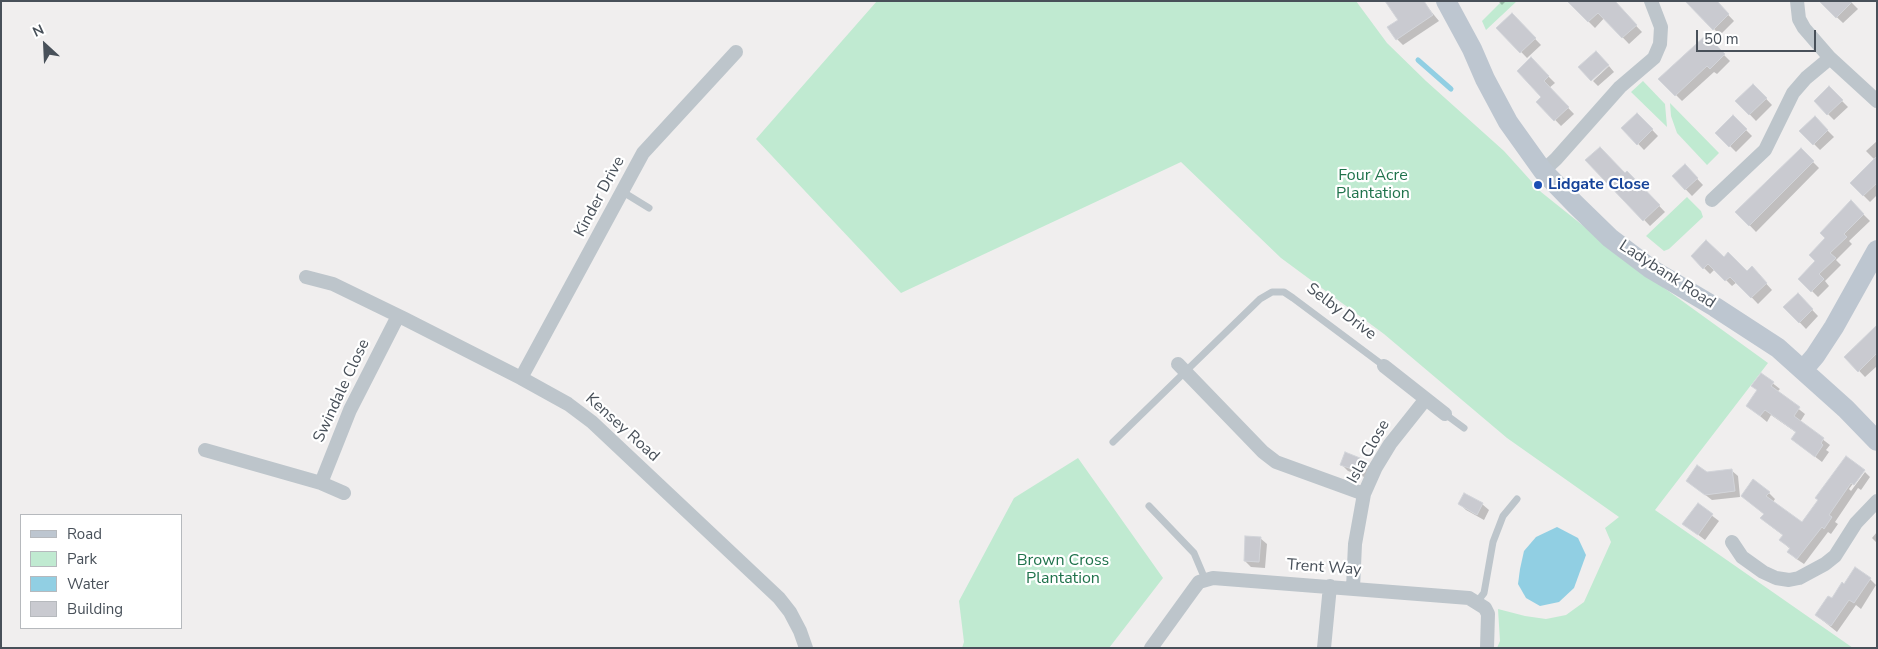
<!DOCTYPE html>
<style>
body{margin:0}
#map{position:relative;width:1878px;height:649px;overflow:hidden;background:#f0eeee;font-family:"Nunito Sans",sans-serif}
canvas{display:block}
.frame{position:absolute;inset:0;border:2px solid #485059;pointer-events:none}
.legend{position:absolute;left:20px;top:514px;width:162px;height:115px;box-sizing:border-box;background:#fff;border:1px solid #b6b9bd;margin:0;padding:6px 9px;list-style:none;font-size:15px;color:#485059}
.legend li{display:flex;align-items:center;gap:10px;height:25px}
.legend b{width:25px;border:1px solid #b6b9bd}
.north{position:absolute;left:20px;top:20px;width:50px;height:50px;-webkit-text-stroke:4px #fff;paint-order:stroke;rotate:335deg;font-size:14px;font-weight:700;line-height:20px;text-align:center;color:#485059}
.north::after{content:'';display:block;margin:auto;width:18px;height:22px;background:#485059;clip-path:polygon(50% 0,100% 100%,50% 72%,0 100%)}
.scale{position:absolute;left:1696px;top:30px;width:120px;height:22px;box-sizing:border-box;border:2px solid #485059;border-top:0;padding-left:6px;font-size:15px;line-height:18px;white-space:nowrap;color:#485059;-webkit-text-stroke:4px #fff;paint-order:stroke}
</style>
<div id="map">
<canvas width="1878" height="649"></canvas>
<div class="frame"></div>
<ul class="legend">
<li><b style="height:6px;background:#bdc6d0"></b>Road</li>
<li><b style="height:14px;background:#c0ead1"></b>Park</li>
<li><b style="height:14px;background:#91cfe3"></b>Water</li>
<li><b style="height:14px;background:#c9cad0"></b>Building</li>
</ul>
<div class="north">N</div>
<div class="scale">50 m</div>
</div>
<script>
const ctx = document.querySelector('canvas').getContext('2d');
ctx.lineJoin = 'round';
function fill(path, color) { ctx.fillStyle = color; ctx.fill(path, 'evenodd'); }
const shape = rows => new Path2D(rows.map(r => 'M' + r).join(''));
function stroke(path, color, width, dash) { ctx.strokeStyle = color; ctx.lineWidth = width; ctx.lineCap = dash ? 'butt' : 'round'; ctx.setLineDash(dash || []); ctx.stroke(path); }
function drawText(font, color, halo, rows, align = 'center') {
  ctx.font = font + ' "Nunito Sans",sans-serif'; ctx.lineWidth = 4.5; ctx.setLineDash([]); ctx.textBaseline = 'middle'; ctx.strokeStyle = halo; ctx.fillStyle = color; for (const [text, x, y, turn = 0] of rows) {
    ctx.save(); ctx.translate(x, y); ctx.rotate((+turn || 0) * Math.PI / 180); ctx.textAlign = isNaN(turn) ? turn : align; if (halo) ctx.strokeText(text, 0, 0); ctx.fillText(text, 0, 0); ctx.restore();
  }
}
const green = shape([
 [877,1,1356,1,1387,43,1426,81,1504,151,1541,192,1631,264,1768,363,1655,510,1853,648,1497,648,1500,641,1498,609,1525,616,1546,619,1566,615,1584,602,1611,542,1605,528,1619,517,1507,438,1384,334,1281,258,1181,162,901,293,756,139],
 [1502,1,1517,1,1486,30,1482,21],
 [1643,81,1665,104,1667,127,1631,92],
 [1670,103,1719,153,1707,165,1677,133,1671,116],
 [1687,197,1701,211,1703,217,1669,249,1664,251,1646,236],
 [1078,458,1163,578,1109,648,962,648,964,642,959,601,1014,498]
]);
const water = shape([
 [1557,527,1578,538,1586,555,1574,588,1559,602,1540,606,1526,598,1518,584,1520,569,1524,551,1536,537]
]);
const shadow = shape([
 [1498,1,1506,1,1502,5],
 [1568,1,1607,15,1595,28],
 [1686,1,1715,1,1734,21,1720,35],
 [1850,1,1858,9,1843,23,1826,7],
 [1425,4,1439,21,1403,45,1397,39],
 [1620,9,1642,32,1629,44,1607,21],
 [1512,15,1541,45,1527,58,1498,28],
 [1706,37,1730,61,1717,74,1714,72,1682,101,1660,79],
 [1531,59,1555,83,1549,88,1574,114,1561,126,1538,102,1543,97],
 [1609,66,1614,72,1598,86,1593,81],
 [1753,85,1772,105,1756,121,1737,101],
 [1829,88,1848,107,1834,120,1815,101],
 [1637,114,1658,136,1644,150,1623,128],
 [1733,117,1752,136,1736,152,1717,133],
 [1815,118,1834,137,1820,150,1801,131],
 [1877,141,1877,162,1866,151],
 [1801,150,1819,168,1756,232,1737,212],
 [1587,160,1625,174,1627,172,1665,212,1650,226],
 [1685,166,1703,185,1692,196,1673,176],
 [1877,181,1877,195,1870,202,1851,183],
 [1851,202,1870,221,1849,241,1852,244,1836,260,1841,265,1825,281,1829,286,1818,297,1800,279,1817,261,1827,238],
 [1692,256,1724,259,1747,273,1752,268,1772,290,1758,304,1737,282,1732,286,1715,269,1710,274],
 [1798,295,1818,316,1806,329,1785,307],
 [1877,325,1877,366,1865,377,1846,357],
 [1761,374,1780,389,1777,392,1805,414,1800,422,1830,445,1826,450,1829,452,1822,462,1792,439,1797,433,1771,415,1767,422,1748,406,1758,391],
 [1365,461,1371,467,1367,478,1348,471,1341,464],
 [1731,470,1738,476,1740,497,1712,500,1687,481,1707,473],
 [1863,470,1849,489,1851,491,1865,472,1870,477,1861,490,1858,488,1835,522,1838,524,1831,534,1828,532,1804,564,1795,558,1790,549,1781,540,1784,536,1768,524,1762,518,1764,514,1742,496,1769,493,1775,499,1773,502,1802,524],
 [1464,495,1482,504,1489,510,1484,520,1466,510,1460,504],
 [1698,505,1719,521,1705,540,1684,524],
 [1877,532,1877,543,1872,538],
 [1260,538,1267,544,1265,568,1251,567,1245,561],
 [1870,579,1876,585,1861,609,1856,605,1837,632,1816,615,1845,585]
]);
const stream = shape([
 [1418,60,1451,89]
]);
const building = shape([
 [1385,1,1424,1,1433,15,1396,40,1387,27,1398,20,1385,1],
 [1567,1,1615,1,1637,25,1622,38,1598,13,1588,22,1567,1],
 [1685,1,1717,1,1729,14,1713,30,1685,1],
 [1819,1,1853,1,1836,18,1819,1],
 [1512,13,1536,38,1520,53,1496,28,1512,13],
 [1706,35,1725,54,1710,69,1707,66,1675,96,1658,79,1706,35],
 [1596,51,1609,65,1591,81,1578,67,1596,51],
 [1531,57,1549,76,1544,81,1569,107,1554,121,1536,102,1541,97,1517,71,1531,57],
 [1753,84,1767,98,1749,115,1735,101,1753,84],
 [1829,86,1843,100,1827,115,1814,101,1829,86],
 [1637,113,1653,129,1637,145,1621,128,1637,113],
 [1733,115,1747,129,1729,147,1715,133,1733,115],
 [1815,116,1828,130,1813,145,1799,131,1815,116],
 [1600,147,1625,173,1627,171,1660,205,1643,221,1585,160,1600,147],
 [1801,148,1814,161,1749,226,1735,212,1801,148],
 [1877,156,1877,183,1863,196,1850,183,1877,156],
 [1685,164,1698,178,1685,190,1672,176,1685,164],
 [1851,200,1864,214,1844,234,1847,237,1830,253,1836,258,1819,274,1824,279,1811,292,1798,279,1815,261,1809,255,1825,238,1820,233,1851,200],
 [1706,240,1724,257,1728,252,1747,271,1752,266,1767,283,1751,298,1730,277,1725,281,1708,264,1703,269,1691,256,1706,240],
 [1798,293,1813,309,1799,323,1783,307,1798,293],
 [1877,325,1877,353,1858,372,1844,357,1877,325],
 [1761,373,1774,382,1771,386,1800,407,1794,416,1824,438,1821,443,1823,445,1815,457,1791,439,1796,432,1765,410,1760,416,1746,406,1757,390,1751,386,1761,373],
 [1345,452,1365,460,1361,472,1340,465,1345,452],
 [1846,456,1865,470,1854,485,1851,483,1829,515,1832,517,1824,529,1822,527,1797,559,1787,552,1790,548,1779,540,1783,535,1760,518,1764,514,1741,496,1753,479,1770,492,1766,496,1802,522,1818,500,1815,498,1846,456],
 [1697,465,1707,472,1732,469,1735,491,1705,495,1686,481,1697,465],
 [1464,493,1483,503,1477,515,1458,504,1464,493],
 [1698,503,1713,514,1698,535,1682,524,1698,503],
 [1245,536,1261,537,1259,562,1244,561,1245,536],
 [1855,567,1871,578,1854,603,1849,600,1831,626,1815,615,1828,596,1832,598,1842,582,1844,584,1855,567]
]);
const lane = shape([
 [623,192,649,208],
 [1445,414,1464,428],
 [1113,442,1260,299,1272,292,1284,292,1293,298,1384,366],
 [1149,506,1194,553,1205,579],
 [1477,602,1484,593,1493,542,1503,516,1517,499]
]);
const street = shape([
 [1797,1,1799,19,1804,28,1830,58,1877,101],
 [1543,171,1556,159,1620,87,1654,58,1660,44,1661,27,1651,1],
 [1712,200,1765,150,1793,93,1806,78,1830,58],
 [306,277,333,284,405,319,521,378,568,404,592,422,779,598,790,612,800,631,806,648],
 [1178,364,1263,452,1276,462,1364,494],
 [1384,366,1445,414],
 [521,378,643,153,736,52],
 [205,450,321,483,344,493],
 [321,483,350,410,398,316],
 [1732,542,1742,557,1763,572,1776,578,1789,580,1799,578,1825,564,1835,556,1856,523,1877,501],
 [1353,588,1355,544,1364,494,1376,467,1390,444,1425,400],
 [1151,648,1193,590,1199,582,1213,578,1469,598,1485,608,1488,614,1487,648],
 [1324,648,1330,586]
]);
const secondary = shape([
 [1446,1,1472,49,1485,79,1508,122,1543,171,1575,204,1610,238,1651,269,1715,307,1778,348,1846,409,1877,441],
 [1803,370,1815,356,1834,327,1877,250]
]);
const markers = [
 [1538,185,5,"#1a4fb4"]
];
const parkNames = [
 ["Four Acre",1373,176],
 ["Plantation",1373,194],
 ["Brown Cross",1063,561],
 ["Plantation",1063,579]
];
const transitNames = [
 ["Lidgate Close",1548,185]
];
const streetNames = [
 ["Kinder Drive",600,197,-62],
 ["Ladybank Road",1667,275,33],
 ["Selby Drive",1341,312,37],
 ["Swindale Close",342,391,-65],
 ["Kensey Road",622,428,42],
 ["Isla Close",1369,452,-61],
 ["Trent Way",1324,568,4]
];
fill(green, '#c0ead1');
fill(water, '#91cfe3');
fill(shadow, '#0003');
stroke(stream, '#91cfe3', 5);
fill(building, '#c9cad0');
stroke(building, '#d2d4d9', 1);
stroke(lane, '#bdc5cb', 7);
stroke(street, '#bdc5cb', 14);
stroke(secondary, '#bdc6d0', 20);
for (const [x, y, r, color] of markers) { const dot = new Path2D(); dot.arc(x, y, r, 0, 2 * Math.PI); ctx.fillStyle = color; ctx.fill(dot); stroke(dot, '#fff', 2); }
drawText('16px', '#20734c', '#fff', parkNames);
drawText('bold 16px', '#164399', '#fff', transitNames, 'left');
drawText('16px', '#485059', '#fff', streetNames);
</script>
